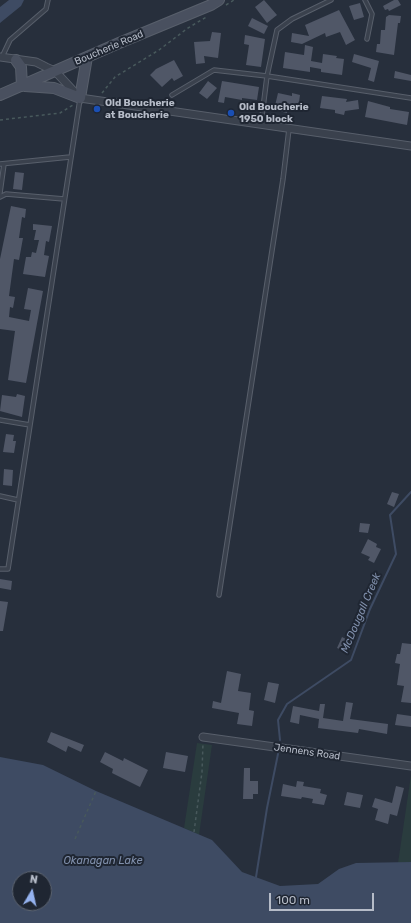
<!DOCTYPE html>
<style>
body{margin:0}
#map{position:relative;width:411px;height:923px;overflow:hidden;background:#272f3c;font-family:Rubik,sans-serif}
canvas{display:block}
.north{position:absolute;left:12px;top:871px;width:40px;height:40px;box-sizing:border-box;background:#1f2632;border:1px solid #5b626e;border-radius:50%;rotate:9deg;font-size:11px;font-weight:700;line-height:16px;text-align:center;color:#b6bcc8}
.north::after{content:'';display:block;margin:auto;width:14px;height:18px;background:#94b2ef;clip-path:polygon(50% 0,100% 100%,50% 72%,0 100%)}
.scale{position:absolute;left:269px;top:893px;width:105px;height:18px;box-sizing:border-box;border:2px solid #b6bcc8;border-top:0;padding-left:5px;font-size:12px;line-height:14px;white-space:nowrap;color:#b6bcc8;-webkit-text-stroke:3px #1f2632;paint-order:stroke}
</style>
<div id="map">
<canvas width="411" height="923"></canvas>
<div class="north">N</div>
<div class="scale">100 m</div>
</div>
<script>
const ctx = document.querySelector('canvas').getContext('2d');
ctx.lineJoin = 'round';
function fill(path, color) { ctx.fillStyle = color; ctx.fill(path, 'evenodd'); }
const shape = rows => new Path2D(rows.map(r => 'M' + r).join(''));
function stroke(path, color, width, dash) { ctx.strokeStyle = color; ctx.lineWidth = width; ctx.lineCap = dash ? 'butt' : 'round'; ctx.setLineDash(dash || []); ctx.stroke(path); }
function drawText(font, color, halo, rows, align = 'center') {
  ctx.font = font + ' Rubik,sans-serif'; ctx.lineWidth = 4; ctx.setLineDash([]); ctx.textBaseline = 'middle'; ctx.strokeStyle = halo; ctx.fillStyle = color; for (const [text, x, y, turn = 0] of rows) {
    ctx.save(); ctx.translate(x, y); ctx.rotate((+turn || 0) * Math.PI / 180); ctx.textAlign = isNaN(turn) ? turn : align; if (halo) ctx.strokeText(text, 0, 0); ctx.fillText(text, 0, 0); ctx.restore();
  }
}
const green = shape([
 [197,743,212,745,199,835,184,828],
 [411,775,411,862,398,863]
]);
const water = shape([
 [9,0,24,0,21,6,0,23,0,7],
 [0,757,43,765,96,791,212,840,242,872,280,886,318,884,339,869,356,863,411,862,411,923,0,923],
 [20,879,44,879,44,903,20,903]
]);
const stream = shape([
 [280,740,278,720,287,704,351,660,370,609,396,554,390,515,411,492],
 [256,877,267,808,278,754]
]);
const building = shape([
 [264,0,277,15,267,23,255,7],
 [394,0,398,0,401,5,389,11,388,9,385,10,383,6],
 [360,3,364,17,354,20,349,6],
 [339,10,355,40,346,45,340,32,326,37,325,33,302,44,291,42,292,33,309,36,305,25],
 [389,15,401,16,400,23,398,23,394,55,376,52,377,44,380,44,381,30,385,30,386,17],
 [252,18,268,26,264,34,248,26],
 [212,32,221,33,218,58,204,56,205,63,196,64,194,42,210,41],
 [245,35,265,39,261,67,246,65,249,45,244,44],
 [305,45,313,47,311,61,322,63,323,54,337,56,336,58,344,59,342,75,321,72,321,69,310,67,310,72,283,68,285,52,304,55],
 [354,54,379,61,374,82,368,80,371,68,352,62],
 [174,60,183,76,174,81,172,78,162,87,150,75,156,69],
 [395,71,411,75,411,81,394,78],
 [208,81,217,88,207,99,199,93],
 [222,81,259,87,257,100,242,98,242,100,225,97,224,103,218,102],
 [278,93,292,96,292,93,300,95,298,109,288,108,287,113,274,110],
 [322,96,347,99,346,102,358,100,359,109,345,111,344,115,335,113,335,110,320,108],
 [368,101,390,107,390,109,409,112,407,125,365,117],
 [15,172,24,173,22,190,13,189],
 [11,206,26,209,25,218,22,217,19,238,23,238,19,260,14,259,9,296,15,297,13,308,10,307,9,317,29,321,31,310,24,309,28,288,43,291,26,383,8,380,15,331,0,329,0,259],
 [33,224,52,226,49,242,46,241,44,255,49,256,45,277,23,274,26,257,31,257,32,252,36,253,39,240,34,240,36,230,33,230],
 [17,394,25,396,22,417,0,411,2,395,16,397],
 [6,434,14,435,13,441,16,441,14,453,3,452],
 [4,469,13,470,12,486,3,485],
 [392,492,399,494,394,507,387,504],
 [360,523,370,524,368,533,359,532],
 [368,539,377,544,376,547,381,549,374,563,368,560,370,557,361,553],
 [0,579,12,581,11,590,0,588],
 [0,601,8,602,3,631,0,631],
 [342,637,350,641,345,651,337,648],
 [402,643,411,644,411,703,401,702,404,686,397,685,400,664,395,663,397,654,400,654],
 [227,671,241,674,238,691,251,693,249,710,254,711,252,726,237,724,239,713,212,708,213,701,221,703],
 [268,682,279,684,275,703,264,700],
 [346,702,353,703,350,719,388,724,387,734,359,729,358,733,318,728,319,719,300,715,299,724,290,722,293,706,319,711,320,704,325,704,323,718,343,721],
 [397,714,411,716,411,727,395,725],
 [51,732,84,745,81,752,68,746,66,752,47,742],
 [105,752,123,761,124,758,148,770,140,787,112,773,113,769,100,762],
 [166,752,188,756,185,772,163,768],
 [244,768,250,768,250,781,258,781,258,794,253,794,253,799,243,799],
 [297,781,304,782,303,786,321,789,320,793,327,795,324,805,312,803,313,799,302,797,301,799,281,796,283,784,296,787],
 [396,786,404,788,397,816,390,814,388,824,375,820,378,809,372,807,375,798,392,803],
 [347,792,363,795,360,808,344,805]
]);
const path = shape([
 [226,5,234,0],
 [102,93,115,77,159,50,188,28,208,16],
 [0,120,60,113,73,105],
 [194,832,202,772,203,743],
 [75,839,96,791]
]);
const service = shape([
 [365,0,372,14,367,39],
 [2,57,10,40,46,9,48,0],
 [172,95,214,70,267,76,411,98],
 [261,124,267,76,277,30,292,19,331,0],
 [0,164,70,157],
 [0,193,4,164],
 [0,197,6,194,64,199],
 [0,420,30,425],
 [0,496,18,500],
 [0,569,8,569,80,99],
 [219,595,283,179,289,129]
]);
const minor = shape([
 [0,57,36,62,46,67,55,71,80,98,411,146],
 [203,737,411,766]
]);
const secondary = shape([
 [16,60,21,67,22,86],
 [25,86,54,88,80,98,87,57],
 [0,95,119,43,211,5,219,0]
]);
const markers = [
 [97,109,4,"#1a4fb4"],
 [231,113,4,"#1a4fb4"]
];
const streetNames = [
 ["Boucherie Road",109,48,-23],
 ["Jennens Road",307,752,8]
];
const poiNames = [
 ["Old Boucherie",105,103],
 ["at Boucherie",105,115],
 ["Old Boucherie",239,107],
 ["1950 block",239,119]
];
const waterNames = [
 ["McDougall Creek",361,613,-67],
 ["Okanagan Lake",103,861]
];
fill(green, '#2a3c3e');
fill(water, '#3e4b63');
stroke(stream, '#3e4b63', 2);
fill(building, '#505767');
stroke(service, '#585f6b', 5.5);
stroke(minor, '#585f6b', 9);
stroke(secondary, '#585f6b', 12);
stroke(path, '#48595c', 1.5, [3, 3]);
stroke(service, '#3a414d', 3.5);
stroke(minor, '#3a414d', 7);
stroke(secondary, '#49505f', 10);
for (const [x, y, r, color] of markers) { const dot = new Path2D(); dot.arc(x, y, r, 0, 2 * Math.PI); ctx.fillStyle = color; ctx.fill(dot); stroke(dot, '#1f2632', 1.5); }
drawText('10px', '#b6bcc8', '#1f2632', streetNames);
drawText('bold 10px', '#b6bcc8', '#1f2632', poiNames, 'left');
drawText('italic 11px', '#8190ac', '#1f2632', waterNames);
</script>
